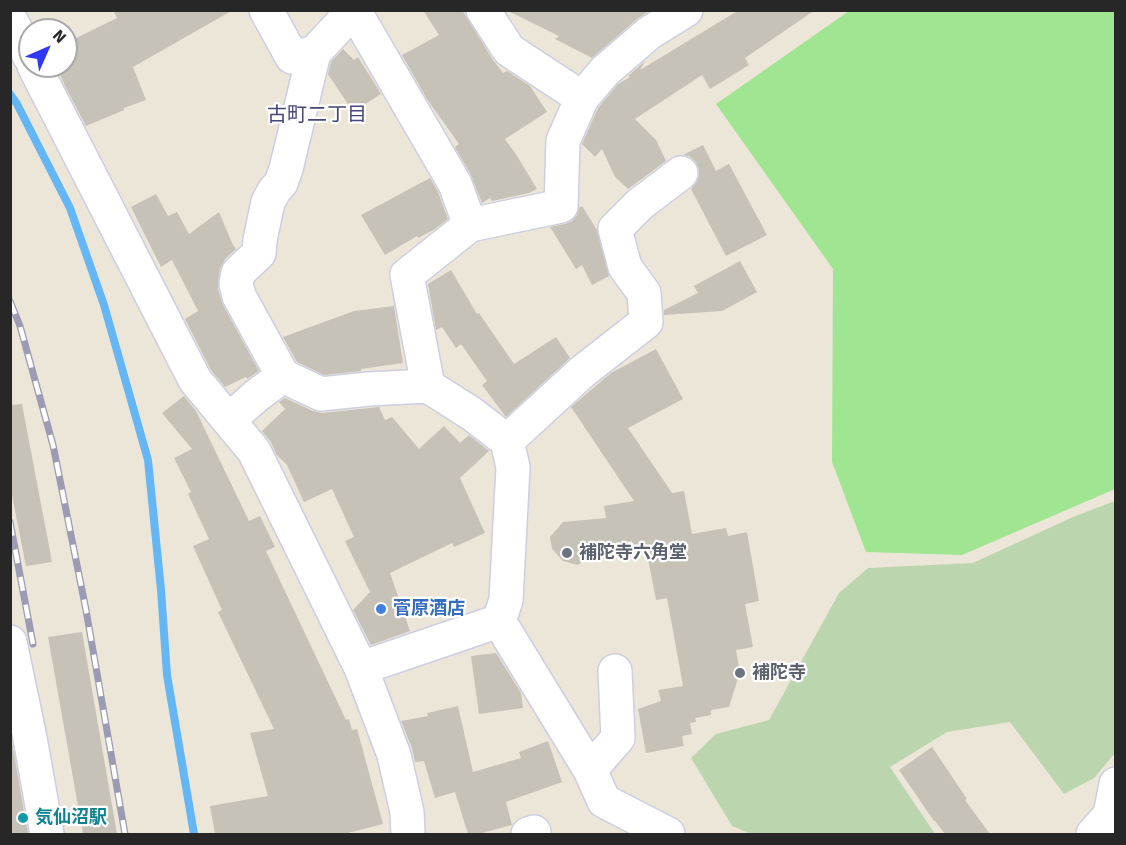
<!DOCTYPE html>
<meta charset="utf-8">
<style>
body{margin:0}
#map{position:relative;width:1126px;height:845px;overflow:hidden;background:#ebe6d8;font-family:Signika,sans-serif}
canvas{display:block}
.frame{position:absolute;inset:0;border:12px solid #272727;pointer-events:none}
.north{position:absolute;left:18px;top:18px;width:60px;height:60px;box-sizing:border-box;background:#fff;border:2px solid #a9a9a9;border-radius:50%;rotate:45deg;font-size:16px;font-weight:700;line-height:24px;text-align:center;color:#272727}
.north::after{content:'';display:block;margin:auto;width:21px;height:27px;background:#3137ff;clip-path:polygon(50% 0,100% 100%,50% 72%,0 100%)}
</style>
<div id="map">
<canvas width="1126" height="845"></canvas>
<div class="frame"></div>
<div class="north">N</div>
</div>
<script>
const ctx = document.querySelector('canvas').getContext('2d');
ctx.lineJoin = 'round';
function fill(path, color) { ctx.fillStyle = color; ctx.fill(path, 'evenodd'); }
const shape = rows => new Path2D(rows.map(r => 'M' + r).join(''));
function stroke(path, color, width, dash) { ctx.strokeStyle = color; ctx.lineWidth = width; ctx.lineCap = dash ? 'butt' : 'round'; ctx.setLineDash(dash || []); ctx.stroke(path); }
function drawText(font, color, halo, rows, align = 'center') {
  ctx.font = font + ' Signika,"Noto Sans JP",sans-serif'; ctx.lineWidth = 4.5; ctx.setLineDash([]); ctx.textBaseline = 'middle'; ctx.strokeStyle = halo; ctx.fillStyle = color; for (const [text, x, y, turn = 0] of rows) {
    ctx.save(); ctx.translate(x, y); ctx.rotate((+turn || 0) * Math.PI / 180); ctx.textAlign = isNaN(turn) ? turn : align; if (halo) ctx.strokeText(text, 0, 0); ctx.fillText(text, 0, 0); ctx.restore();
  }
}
const green = shape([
 [849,11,1115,11,1115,489,962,555,866,552,832,462,833,269,716,104]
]);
const cemetery = shape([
 [1115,501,1115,753,1094,778,1064,794,1010,722,947,732,890,767,935,834,751,834,732,826,691,758,716,734,769,720,839,593,868,568,973,563,1073,517]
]);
const stream = shape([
 [10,94,17,104,70,208,104,305,148,460,161,590,167,675,194,834]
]);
const building = shape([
 [113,10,233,10,133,67,146,100,124,108,124,110,86,126,65,86,57,66,66,66,66,43,117,18],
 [423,10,462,10,493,60,503,73,507,71,530,86,547,112,505,139,517,156,537,189,529,193,492,201,490,198,482,203,471,175,455,147,459,144,427,99,402,55,439,35],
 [506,10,650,10,637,19,592,58,555,39,559,36],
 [739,10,815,10,745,58,749,65,710,89,702,75,635,119,656,140,666,161,628,189,615,177,602,149,595,157,582,144,598,108,618,84,630,77,628,76,645,61,640,70],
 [343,49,354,60,358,57,381,94,353,112,328,74,331,62],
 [703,145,716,171,729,164,767,235,726,256,691,189,698,180,699,170,696,162,689,156,683,155],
 [430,178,438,192,448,219,435,229,418,238,417,236,385,255,361,215],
 [156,194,168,216,177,212,189,234,219,212,232,243,236,249,225,259,220,269,218,281,218,289,223,305,259,371,247,379,246,377,225,387,211,370,185,319,198,311,172,260,161,267,131,207],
 [582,206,597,230,609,276,592,285,582,265,576,269,550,227,565,224,572,221,577,215,579,208],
 [740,261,757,292,722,311,664,315,664,310,698,293,694,286],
 [451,270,477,314,479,313,514,364,556,337,570,358,506,417,482,385,487,381,461,344,456,348,442,327,436,330,428,284],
 [394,306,403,363,361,369,361,371,324,375,297,362,283,337,354,311],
 [656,349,683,399,628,428,672,493,684,491,692,534,726,528,728,536,747,532,759,601,745,604,753,647,736,650,740,672,729,707,711,710,711,715,695,718,696,722,690,723,692,734,682,736,684,746,646,753,638,709,661,701,658,690,683,686,667,598,656,600,646,548,634,550,632,541,600,548,578,565,563,561,552,549,550,537,563,522,606,518,604,506,634,501,571,407,611,373],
 [184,396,196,411,249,521,260,516,275,547,266,551,346,720,349,719,352,730,357,729,383,824,344,834,215,834,210,806,268,796,250,733,274,729,218,612,222,610,193,546,209,539,188,494,191,492,174,458,192,449,162,413],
 [285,398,313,411,322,413,379,407,385,420,392,417,419,449,444,426,460,443,469,435,489,451,460,478,485,533,454,547,452,543,390,573,410,631,371,645,353,610,370,592,345,541,354,537,332,489,304,502,287,465,276,454,271,442,262,431,285,409,279,402],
 [22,404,52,562,26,566,10,485,10,405],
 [82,632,117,834,83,834,48,637],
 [496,653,521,693,523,708,479,714,471,656],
 [458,706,473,772,521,758,519,752,548,741,562,782,506,802,512,825,478,834,468,834,455,792,435,798,424,761,415,762,412,748,401,721,428,716,427,713],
 [10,736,12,742,28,834,10,834],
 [932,747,967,799,965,800,990,834,945,834,935,821,934,821,899,770]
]);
const minor = shape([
 [266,10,292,57,314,53,354,10],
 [354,10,455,184,470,225,407,275,428,386,472,414,507,441,513,467,506,600,499,621,590,770,604,801,668,834],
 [483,10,509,50,582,98],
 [10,19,30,57],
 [34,66,195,380,254,451,361,668,394,755,407,812,408,834],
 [470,225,561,206,563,141,582,98,605,71,649,33,686,10],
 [283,376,239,296,236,284,238,273,259,253,260,240,268,202,274,191,281,183,286,169,314,53],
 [229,420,256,396,283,376,321,394,368,389,428,386],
 [507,441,582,372,646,322,644,293,625,267,615,229,640,204,681,173],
 [10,642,30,738,47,834],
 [361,668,499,621],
 [590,770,618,738,615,671],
 [528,834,534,832],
 [1093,834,1110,815,1116,784]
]);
const rail = shape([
 [10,301,20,326,53,445,86,610,125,834],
 [10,522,33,644]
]);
const markers = [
 [567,553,6,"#6b7280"],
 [381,609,6,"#3f7fe0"],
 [740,673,6,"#6b7280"],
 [23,818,6,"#0f9aa8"]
];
const worshipNames = [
 ["補陀寺六角堂",579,553],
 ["補陀寺",752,673]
];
const shopNames = [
 ["菅原酒店",393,609]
];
const cultureNames = [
 ["気仙沼駅",35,818]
];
const neighbourhoodNames = [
 ["古町二丁目",317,116]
];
fill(green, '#a0e591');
fill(cemetery, '#bbd6ae');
stroke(stream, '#64b7f4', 8);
fill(building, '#c6c2b8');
stroke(minor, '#cdcee2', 36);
stroke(minor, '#fff', 33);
stroke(rail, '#9b9bb3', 7);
stroke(rail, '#fff', 4.5, [14]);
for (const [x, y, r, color] of markers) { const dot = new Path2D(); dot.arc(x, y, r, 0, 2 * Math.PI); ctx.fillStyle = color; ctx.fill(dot); stroke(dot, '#fff', 2); }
drawText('bold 18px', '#5b616d', '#fff', worshipNames, 'left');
drawText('bold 18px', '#366cbe', '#fff', shopNames, 'left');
drawText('bold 18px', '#0d838f', '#fff', cultureNames, 'left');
drawText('20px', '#46477a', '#fff', neighbourhoodNames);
</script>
